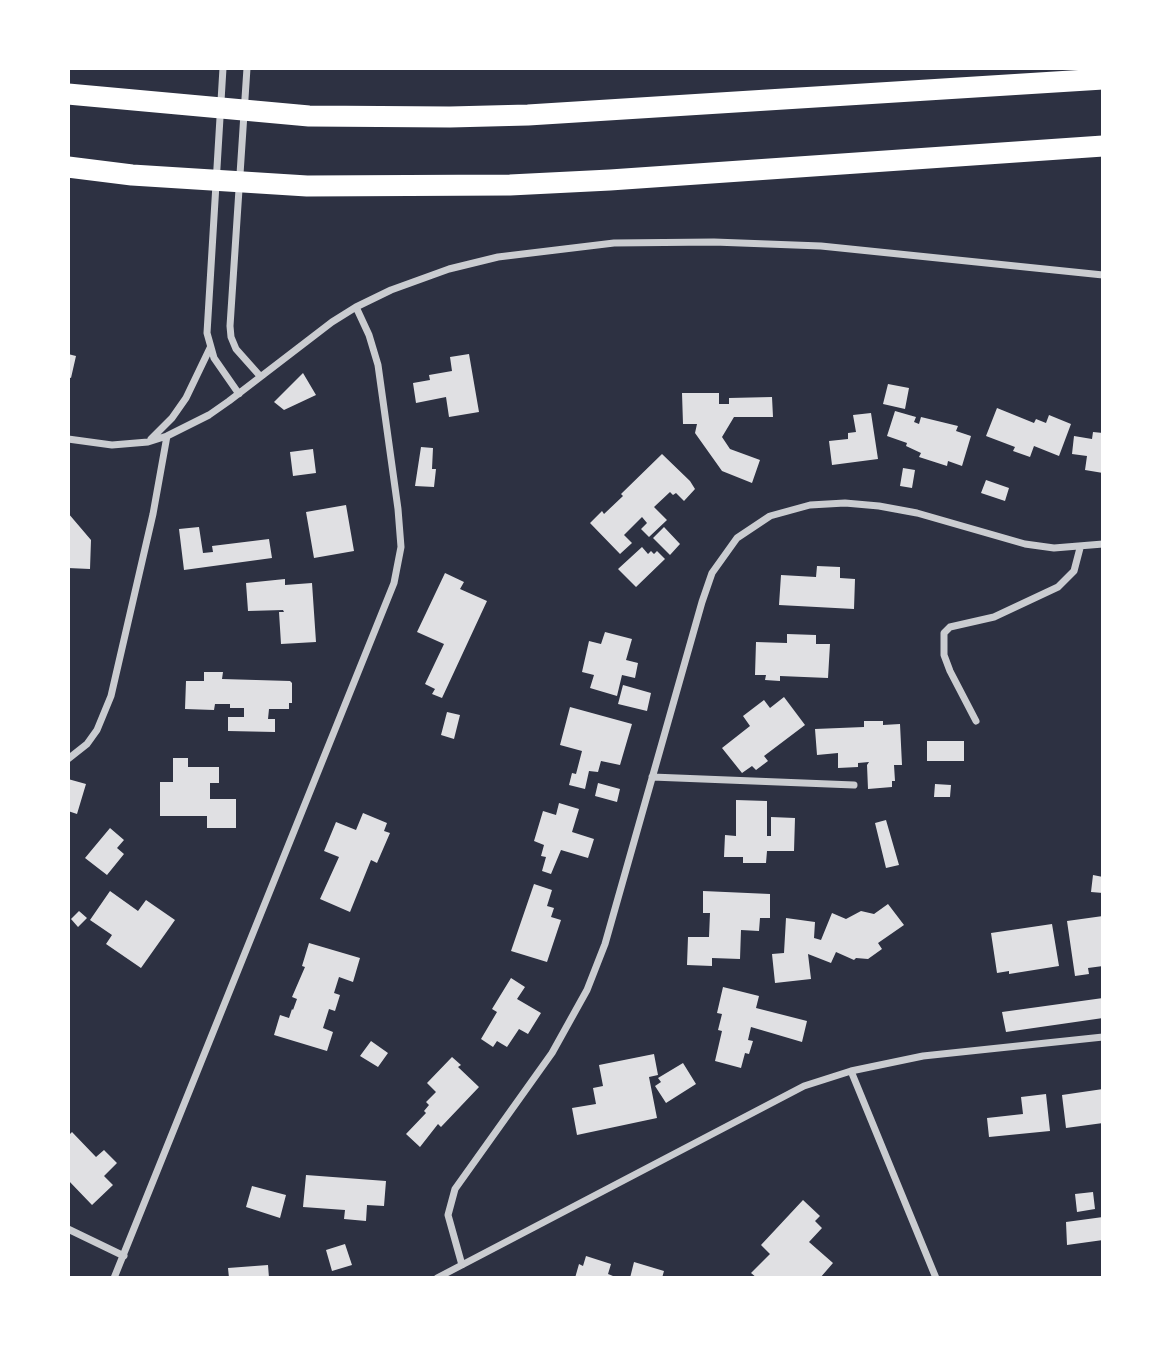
<!DOCTYPE html>
<style>
body{margin:0}
#map{position:relative;width:1171px;height:1346px;overflow:hidden;background:#2d3142;font-family:Manrope,sans-serif}
canvas{display:block}
.frame{position:absolute;inset:0;border:70px solid #fff;pointer-events:none}
</style>
<div id="map">
<canvas width="1171" height="1346"></canvas>
<div class="frame"></div>
</div>
<script>
const ctx = document.querySelector('canvas').getContext('2d');
ctx.lineJoin = 'round';
function fill(path, color) { ctx.fillStyle = color; ctx.fill(path, 'evenodd'); }
const shape = rows => new Path2D(rows.map(r => 'M' + r).join(''));
function stroke(path, color, width, dash) { ctx.strokeStyle = color; ctx.lineWidth = width; ctx.lineCap = dash ? 'butt' : 'round'; ctx.setLineDash(dash || []); ctx.stroke(path); }
const building = shape([
 [68,354,76,356,71,378,68,377],
 [469,354,479,412,449,417,446,397,416,403,413,383,430,380,429,375,452,371,450,357],
 [303,373,316,395,284,410,274,402],
 [888,384,909,388,905,409,883,404],
 [682,393,719,393,719,404,729,404,729,398,772,397,773,417,734,417,722,437,730,449,760,460,752,483,722,471,695,433,697,424,683,424],
 [997,408,1034,423,1036,419,1046,423,1049,415,1071,424,1059,456,1034,446,1030,457,1013,451,1015,447,986,436],
 [895,411,916,417,914,422,919,424,921,417,958,426,956,431,971,436,962,466,948,461,947,466,919,457,921,453,906,446,907,443,887,436],
 [871,413,878,459,832,465,829,441,848,439,848,433,856,432,853,415],
 [1093,432,1103,433,1103,473,1085,470,1087,456,1072,454,1074,436,1092,439],
 [421,447,433,448,432,469,436,469,434,487,415,486],
 [313,449,316,473,293,476,290,452],
 [662,454,690,481,695,489,684,501,676,493,673,495,670,492,654,507,667,520,649,537,641,529,647,523,642,517,624,535,632,543,620,554,590,523,602,511,604,514,623,496,621,494],
 [903,468,915,470,912,488,900,486],
 [986,480,1009,488,1005,501,981,493],
 [346,505,354,551,314,558,306,512],
 [68,513,91,540,90,569,68,568],
 [199,527,203,553,213,552,212,546,269,539,272,558,184,570,179,529],
 [664,527,680,544,670,555,653,538],
 [642,547,648,554,651,551,654,554,657,551,665,559,636,587,618,569],
 [817,566,840,567,840,578,855,579,854,609,779,605,781,575,816,577],
 [445,573,464,582,460,589,487,601,442,698,432,694,435,689,425,684,444,644,417,632],
 [285,579,285,585,312,583,316,642,281,644,279,612,284,612,283,610,248,611,246,583],
 [605,632,632,639,626,660,638,663,635,678,622,675,617,696,590,688,594,675,582,672,589,641,601,644],
 [787,634,816,635,816,644,830,644,828,678,780,676,780,681,765,680,766,675,755,675,756,642,787,643],
 [204,672,223,672,222,679,290,681,292,683,292,703,289,703,289,709,269,709,268,719,275,719,275,732,228,731,228,717,244,717,244,708,230,708,230,704,215,704,214,710,185,709,186,681,204,681],
 [623,685,651,693,647,711,618,704],
 [784,697,805,725,764,756,768,761,756,770,752,766,742,773,722,748,750,726,743,716,764,700,770,708],
 [570,707,632,724,620,765,601,761,598,772,589,771,585,789,569,785,572,773,576,774,582,751,560,745],
 [447,712,460,715,454,739,441,735],
 [864,721,883,721,883,725,900,724,902,765,894,765,895,781,892,781,892,787,868,789,867,765,869,762,858,763,858,767,838,768,838,753,817,755,815,729,864,727],
 [927,741,964,741,964,761,927,761],
 [173,758,188,758,188,767,219,767,219,783,210,783,210,799,236,799,236,828,207,828,207,816,160,816,160,782,173,782],
 [68,779,86,784,77,814,68,811],
 [598,783,620,789,617,802,595,796],
 [935,784,951,785,950,797,934,797],
 [736,800,767,801,767,836,771,836,771,817,795,818,794,851,767,851,766,863,743,863,743,857,724,857,725,835,736,836],
 [559,803,579,809,572,832,594,839,588,858,561,850,551,874,542,871,546,857,541,856,544,845,534,841,543,811,556,815],
 [363,813,387,823,384,831,390,833,377,863,371,860,350,912,320,899,339,857,324,851,336,822,356,830],
 [886,820,899,865,886,868,875,823],
 [110,828,124,840,117,848,124,854,107,875,85,858],
 [1093,875,1103,877,1103,893,1091,892],
 [534,884,552,890,547,906,554,908,551,917,561,920,547,962,511,951],
 [110,891,138,911,146,900,175,920,141,968,106,944,112,935,90,920],
 [703,891,770,894,770,918,760,918,759,931,741,930,740,959,712,958,712,966,687,965,688,937,709,937,710,913,703,913],
 [888,904,904,925,878,943,882,949,868,959,856,958,854,960,836,952,831,963,808,954,811,979,775,983,772,954,784,953,786,918,815,922,814,938,821,940,832,913,846,919,861,911,874,914],
 [79,911,87,918,78,927,71,919],
 [1103,916,1103,966,1088,968,1089,974,1075,976,1067,921],
 [1052,924,1059,966,1009,974,1009,971,997,973,991,933],
 [309,943,360,958,353,982,339,977,334,993,340,995,335,1011,329,1009,323,1028,333,1032,327,1051,274,1035,280,1015,289,1018,292,1009,293,1010,297,999,292,997,305,967,302,966],
 [511,978,525,987,517,999,541,1013,528,1034,519,1029,507,1047,497,1041,493,1047,481,1039,497,1012,492,1009],
 [723,987,759,996,756,1008,807,1021,802,1042,751,1027,748,1040,753,1041,749,1054,745,1053,741,1068,715,1061,722,1031,718,1030,722,1014,717,1013],
 [1103,998,1103,1018,1006,1032,1002,1012],
 [371,1041,388,1053,378,1067,360,1056],
 [654,1054,658,1075,649,1077,657,1118,577,1135,572,1108,596,1104,593,1088,603,1086,599,1065],
 [452,1057,461,1065,458,1067,479,1087,441,1127,438,1124,420,1147,406,1134,426,1113,424,1111,429,1105,426,1102,436,1092,427,1083],
 [683,1063,696,1084,666,1103,655,1086,661,1082,658,1078],
 [1103,1089,1103,1123,1066,1128,1062,1095],
 [1046,1094,1050,1131,989,1137,987,1118,1023,1114,1021,1097],
 [72,1132,96,1157,104,1150,117,1163,104,1176,113,1185,92,1205,68,1180,68,1136],
 [306,1175,386,1181,384,1206,367,1205,366,1221,344,1219,345,1210,303,1207],
 [252,1186,286,1195,280,1218,246,1207],
 [1093,1192,1095,1209,1077,1212,1075,1194],
 [803,1200,820,1216,815,1221,822,1228,809,1242,833,1263,820,1278,757,1278,751,1273,770,1254,761,1245],
 [1103,1217,1103,1240,1067,1245,1066,1222],
 [345,1244,352,1265,332,1271,326,1250],
 [586,1256,611,1264,608,1274,618,1278,575,1278,579,1264,583,1266],
 [634,1262,664,1271,662,1278,630,1278],
 [268,1265,269,1278,229,1278,228,1268]
]);
const minor = shape([
 [223,68,207,333,214,358,239,394],
 [247,68,230,326,231,337,236,349,260,376],
 [68,439,112,445,148,442,167,436,209,415,229,401,332,322,356,307,391,290,449,269,498,257,614,243,714,242,821,246,1103,275],
 [151,439,172,418,186,398,210,348],
 [976,721,950,671,944,655,944,633,950,627,994,617,1058,587,1074,571,1080,548],
 [68,759,87,744,97,730,111,696,153,514,167,436],
 [652,777,854,785],
 [851,1071,936,1278],
 [68,1229,124,1256],
 [462,1265,448,1215,455,1189,552,1053,587,990,605,944,702,602,712,573,737,538,770,516,810,505,845,503,879,506,917,513,1025,544,1054,548,1103,544],
 [114,1278,394,583,401,547,398,509,378,365,369,335,356,307],
 [437,1278,804,1086,851,1071,923,1056,1103,1037]
]);
const motorway = shape([
 [68,94,309,116,450,117,528,115,1103,79],
 [68,167,132,175,307,186,510,185,610,180,1103,146]
]);
fill(building, '#e0e0e3');
stroke(minor, '#caccd0', 7);
stroke(motorway, '#fff', 21);
</script>
